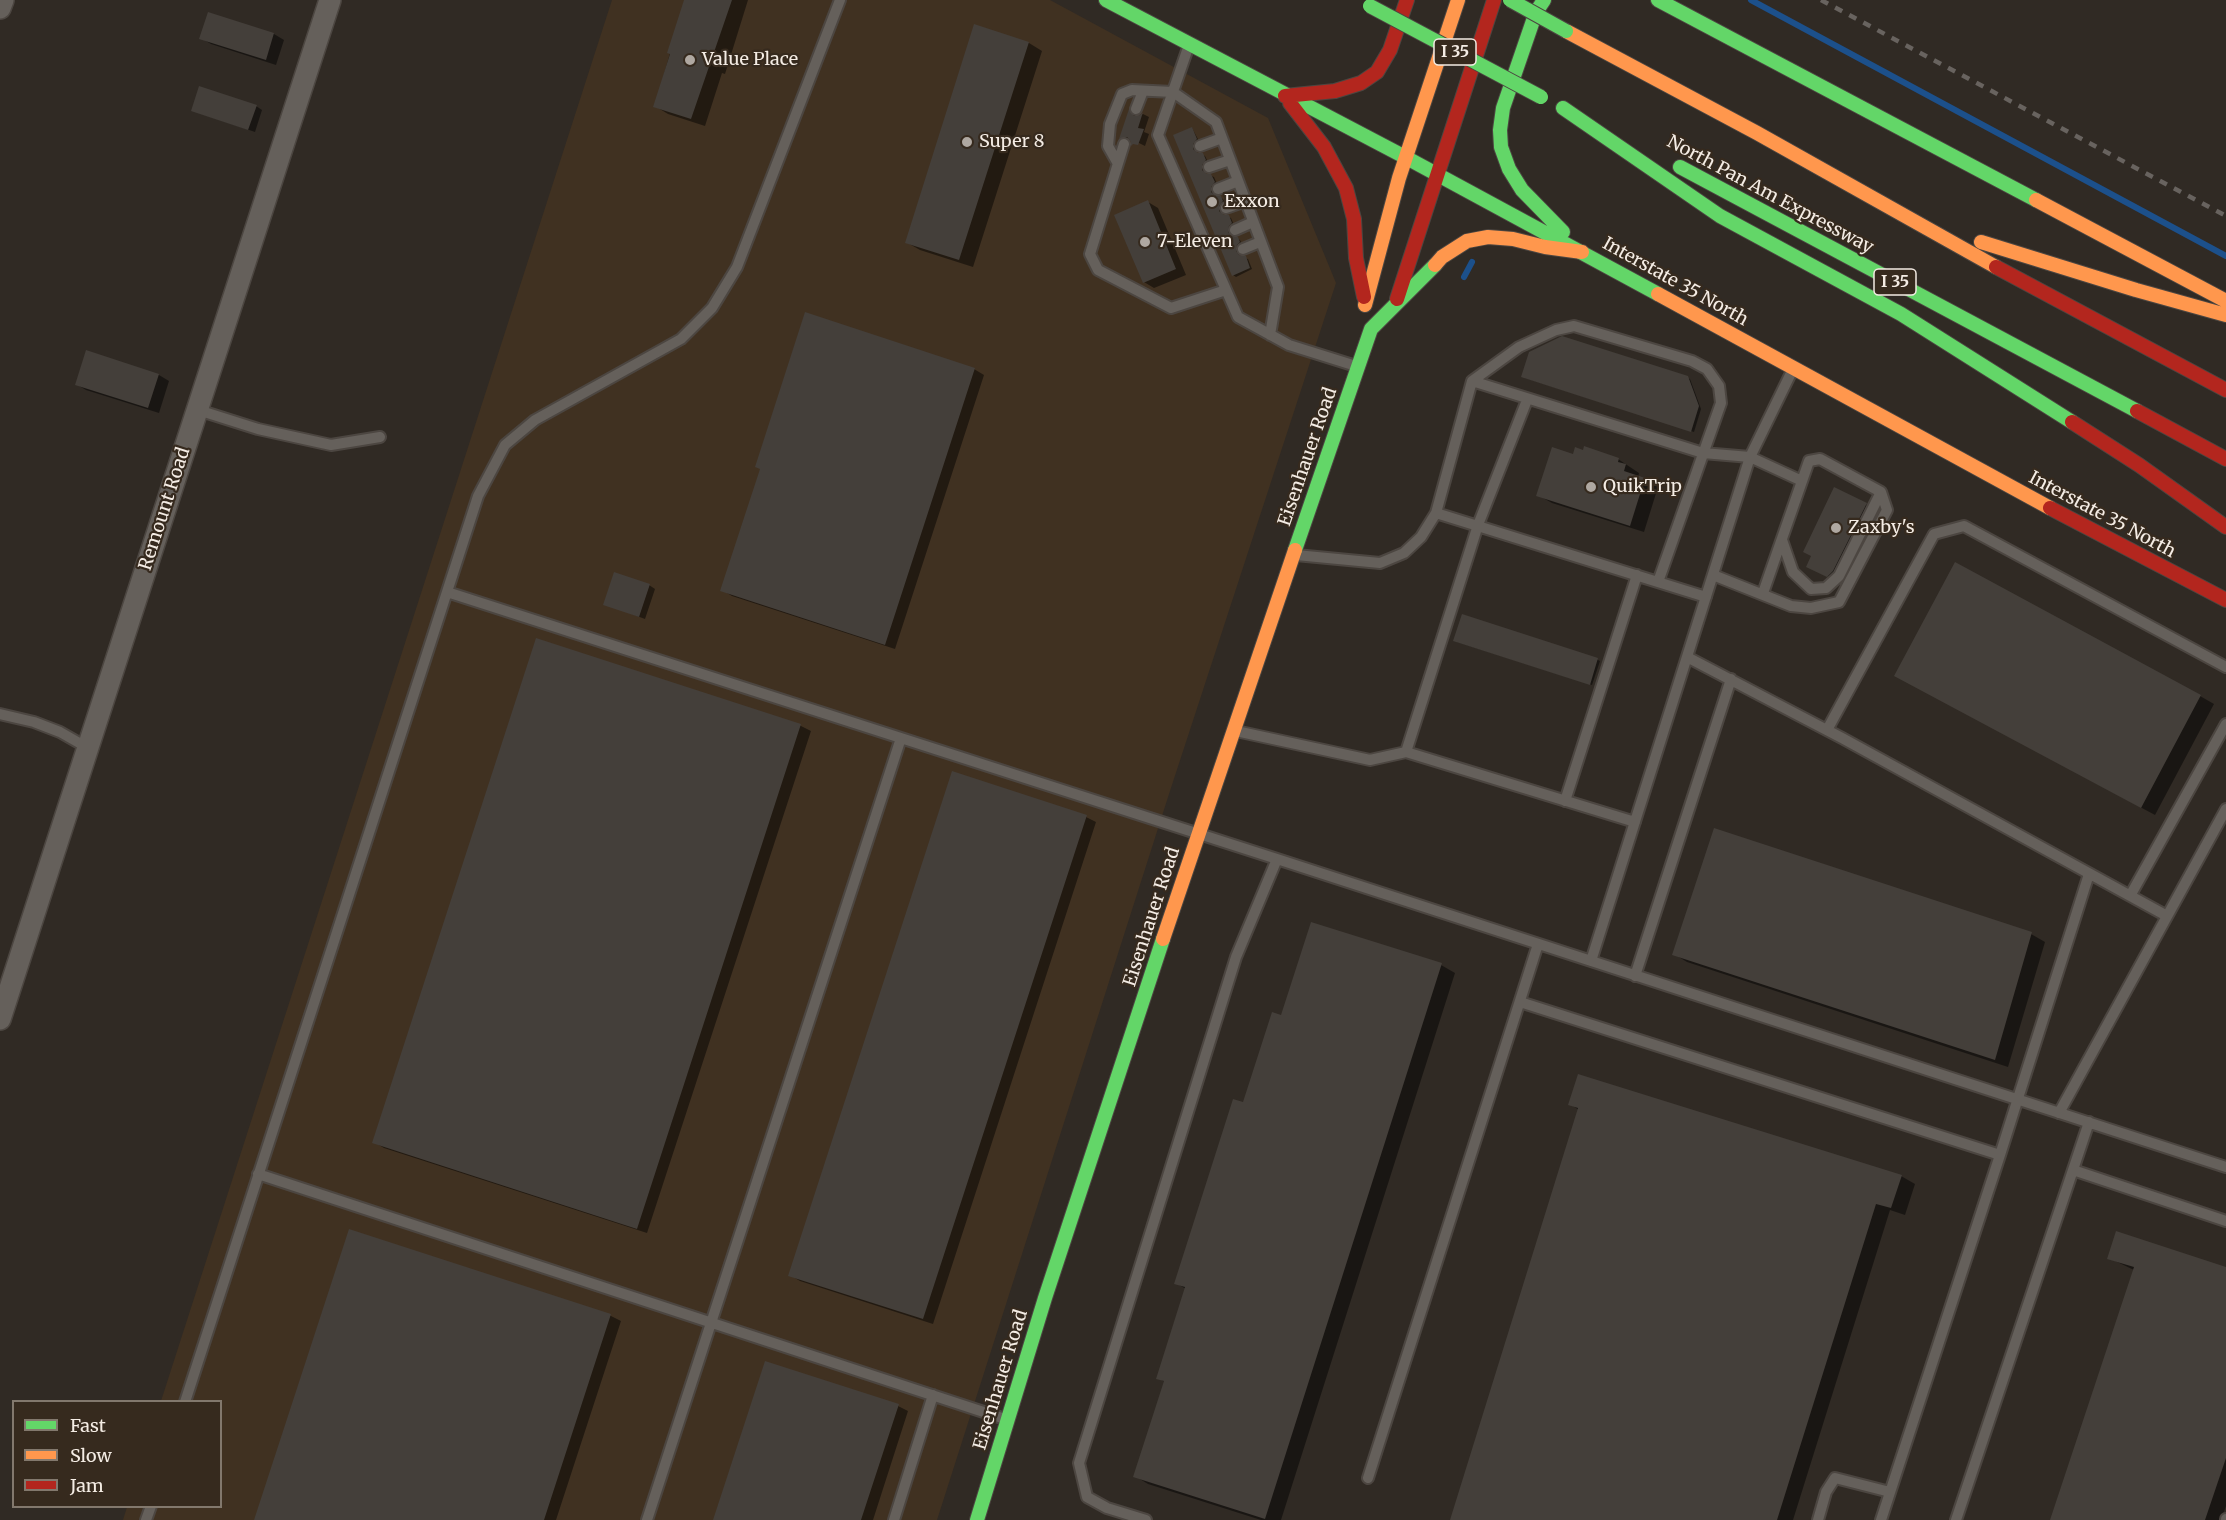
<!DOCTYPE html>
<style>
body{margin:0}
#map{position:relative;width:2226px;height:1520px;overflow:hidden;background:#302a24;font-family:Merriweather,serif}
canvas{display:block}
.legend{position:absolute;left:12px;top:1400px;width:210px;height:108px;box-sizing:border-box;background:#362a1e;border:2px solid #82786d;margin:0;padding:8px 10px;list-style:none;font-size:18px;color:#f4ece4}
.legend li{display:flex;align-items:center;gap:12px;height:30px}
.legend b{width:30px;border:2px solid #82786d}
</style>
<div id="map">
<canvas width="2226" height="1520"></canvas>
<ul class="legend">
<li><b style="height:8px;background:#63d668"></b>Fast</li>
<li><b style="height:8px;background:#ff974d"></b>Slow</li>
<li><b style="height:8px;background:#b3261e"></b>Jam</li>
</ul>
</div>
<script>
const ctx = document.querySelector('canvas').getContext('2d');
ctx.lineJoin = 'round';
function fill(path, color) { ctx.fillStyle = color; ctx.fill(path, 'evenodd'); }
const shape = rows => new Path2D(rows.map(r => 'M' + r).join(''));
function stroke(path, color, width, dash) { ctx.strokeStyle = color; ctx.lineWidth = width; ctx.lineCap = dash ? 'butt' : 'round'; ctx.setLineDash(dash || []); ctx.stroke(path); }
function drawText(font, color, halo, rows, align = 'center') {
  ctx.font = font + ' Merriweather,serif'; ctx.lineWidth = 4.5; ctx.setLineDash([]); ctx.textBaseline = 'middle'; ctx.strokeStyle = halo; ctx.fillStyle = color; for (const [text, x, y, turn = 0] of rows) {
    ctx.save(); ctx.translate(x, y); ctx.rotate((+turn || 0) * Math.PI / 180); ctx.textAlign = isNaN(turn) ? turn : align; if (halo) ctx.strokeText(text, 0, 0); ctx.fillText(text, 0, 0); ctx.restore();
  }
}
const built = shape([
 [612,0,1050,0,1268,118,1336,283,1169,794,937,1520,123,1520,127,1507,220,1506,220,1402,161,1401]
]);
const shadow = shape([
 [685,0,748,0,725,74,722,73,705,126,668,114,655,106],
 [209,14,274,34,284,40,276,65,211,44,201,38],
 [975,26,1029,43,1042,51,973,267,920,250,906,242],
 [256,106,262,110,255,132,199,113],
 [1129,111,1137,117,1143,114,1149,117,1144,132,1149,134,1145,146,1133,140,1126,141,1121,138],
 [1192,128,1199,141,1195,146,1196,152,1205,156,1208,162,1204,167,1204,173,1214,177,1217,184,1213,189,1214,195,1223,199,1225,203,1221,208,1221,214,1231,218,1234,225,1231,228,1230,235,1240,240,1242,244,1239,246,1238,254,1240,257,1248,259,1252,269,1236,277,1233,275,1175,135],
 [1148,202,1158,208,1186,275,1154,288,1144,282],
 [86,352,159,375,169,381,159,413,86,390,76,384],
 [974,369,984,375,895,649,732,596,722,590],
 [1525,378,1687,378,1690,379,1701,409,1694,432],
 [1583,452,1618,459,1639,473,1638,477,1658,487,1644,532,1552,503,1538,495,1574,456],
 [1834,489,1876,510,1838,581,1818,572],
 [649,585,655,589,645,619,605,604],
 [1463,616,1598,660,1600,661,1592,685,1457,642],
 [537,640,801,726,811,731,647,1233,384,1148,374,1142],
 [1909,683,2200,696,2214,704,2155,815],
 [1086,817,1096,822,933,1324,800,1281,790,1275],
 [1312,924,1441,965,1455,973,1281,1520,1261,1520,1148,1484,1135,1476,1165,1382,1158,1378,1186,1289,1176,1283,1244,1104,1282,1017],
 [2031,934,2045,942,2008,1067,1687,962,1674,954],
 [1570,1104,1901,1176,1915,1184,1905,1215,1890,1210,1793,1520,1452,1520,1579,1110],
 [350,1231,611,1316,621,1321,556,1520,256,1520],
 [2109,1258,2226,1268,2226,1506,2221,1520,2052,1520,2134,1270],
 [898,1406,908,1411,873,1520,715,1520]
]);
const stream = shape([
 [1751,0,2226,256],
 [1464,277,1472,262]
]);
const building = shape([
 [684,0,732,0,691,119,653,107,670,54,667,53],
 [208,12,274,33,266,60,199,39],
 [974,24,1029,42,959,260,905,243],
 [199,86,257,105,248,130,191,111],
 [1129,109,1134,116,1140,115,1143,112,1138,128,1144,129,1138,145,1133,144,1131,146,1131,142,1127,137,1119,139],
 [1192,127,1197,139,1193,144,1193,149,1198,153,1203,153,1206,160,1202,165,1202,170,1207,174,1211,174,1215,182,1211,187,1211,192,1216,196,1221,196,1223,201,1219,206,1219,211,1224,215,1229,215,1232,223,1229,226,1228,232,1231,236,1238,237,1240,242,1237,245,1236,251,1239,255,1246,256,1250,268,1232,276,1173,135],
 [1148,200,1176,269,1143,283,1114,215],
 [805,312,975,368,885,645,720,591,760,469,755,467],
 [1562,336,1688,376,1699,406,1691,432,1521,377,1529,352],
 [86,350,159,374,148,408,75,385],
 [1584,446,1619,458,1618,462,1626,464,1624,471,1645,478,1630,526,1536,496,1552,447,1573,454,1575,447,1583,450],
 [1834,487,1867,503,1833,571,1827,577,1806,567,1811,556,1803,552],
 [1955,562,2201,695,2141,808,1894,676],
 [614,572,650,584,639,617,603,605],
 [1462,614,1598,658,1590,685,1453,641],
 [536,638,801,724,637,1229,372,1143],
 [952,771,1087,815,923,1319,788,1276],
 [1714,828,2032,932,1995,1060,1672,955],
 [1311,922,1442,963,1265,1519,1133,1477,1164,1381,1156,1379,1185,1287,1174,1284,1233,1099,1243,1102,1272,1012,1281,1015],
 [1578,1074,1902,1175,1891,1208,1876,1204,1777,1520,1450,1520,1578,1108,1568,1105],
 [349,1229,611,1314,544,1520,254,1520],
 [2116,1231,2226,1267,2226,1458,2205,1520,2050,1520,2134,1267,2107,1259],
 [765,1361,899,1404,861,1520,713,1520]
]);
const lane = shape([
 [1189,45,1158,135,1238,317,1289,345,1356,366],
 [1136,109,1143,91],
 [1124,144,1090,254,1098,270,1171,308,1226,290],
 [1200,146,1222,138],
 [1117,162,1108,146,1110,124,1122,94,1132,90,1173,92,1216,122,1278,287,1270,335],
 [1209,167,1230,160],
 [1218,189,1238,181],
 [1226,208,1246,201],
 [1235,230,1253,222],
 [1243,249,1260,242],
 [1472,381,1519,347,1556,330,1574,326,1692,361,1707,369,1719,386,1721,403,1658,582],
 [198,410,258,429,331,445,380,437],
 [1436,513,1706,597],
 [1782,540,1793,572,1811,589,1826,588,1839,576,1881,492],
 [1296,555,1380,563,1404,553,1421,537,1436,513,1472,381,1703,453,1750,457,1802,481],
 [1713,575,1791,606,1811,608,1839,602,1887,510,1881,492,1820,459,1809,461,1763,593],
 [447,592,1277,859,2226,1167],
 [1687,657,1842,738,2167,916],
 [0,714,34,722,60,732,88,748],
 [1827,730,1934,534,1964,526,2226,667],
 [1236,731,1370,760,1406,752,1635,822],
 [1406,752,1478,525,1527,400],
 [1565,801,1637,575],
 [2130,896,2226,724],
 [1591,961,1750,457,1793,369],
 [1635,976,1731,679],
 [1520,1002,2000,1155],
 [2059,1113,2226,809],
 [2073,1170,2226,1221],
 [258,1174,1005,1419],
 [185,1402,478,496,505,445,535,420,681,339,712,308,737,267,840,0],
 [1368,1478,1538,944],
 [146,1520,151,1506],
 [647,1520,901,738],
 [894,1520,933,1395],
 [1146,1520,1107,1508,1087,1497,1079,1463,1236,957,1277,859],
 [1818,1520,1826,1492,1835,1478,1890,1492],
 [1881,1520,2000,1155,2089,874],
 [1956,1520,2089,1122],
 [2226,1520,2226,1519]
]);
const street = shape([
 [0,8,3,0],
 [0,1019,330,0]
]);
const fast = shape([
 [1106,0,1405,157,1658,294],
 [1544,0,1536,12,1503,108,1500,130,1501,147,1509,169,1522,190,1563,232],
 [1658,0,2036,200],
 [1563,108,1720,216,1901,314,2072,422],
 [1680,167,2137,411],
 [1295,550,1371,329,1435,265],
 [977,1520,1045,1298,1163,939]
]);
const slow = shape([
 [1566,31,1757,133,1996,267],
 [2036,200,2226,301],
 [1981,242,2136,290,2226,315],
 [1435,265,1442,257,1467,241,1488,237,1513,239,1545,247,1582,252],
 [1658,294,2050,508],
 [1365,305,1399,178,1458,0],
 [1163,939,1295,550]
]);
const jam = shape([
 [1285,96,1335,91,1361,83,1377,72,1390,50,1407,0],
 [1290,103,1324,147,1346,188,1354,219,1356,258,1364,297],
 [1996,267,2226,390],
 [1397,299,1494,0],
 [2137,411,2226,459],
 [2072,422,2139,465,2226,527],
 [2050,508,2226,600]
]);
const rail = shape([
 [1821,0,2226,216]
]);
const fastBridge = shape([
 [1510,0,1566,31],
 [1370,6,1541,97]
]);
const markers = [
 [690,60,6,"#afa8a1"],
 [967,142,6,"#afa8a1"],
 [1212,202,6,"#afa8a1"],
 [1145,242,6,"#afa8a1"],
 [1591,487,6,"#afa8a1"],
 [1836,528,6,"#afa8a1"]
];
const shields = [
 [1455,52,42],
 [1895,282,42]
];
const shieldNames = [
 ["I 35",1455,52],
 ["I 35",1895,282]
];
const poiNames = [
 ["Value Place",702,60],
 ["Super 8",979,142],
 ["Exxon",1224,202],
 ["7-Eleven",1157,242],
 ["QuikTrip",1603,487],
 ["Zaxby's",1848,528]
];
const streetNames = [
 ["North Pan Am Expressway",1770,195,28],
 ["Interstate 35 North",1675,282,29],
 ["Eisenhauer Road",1308,457,-71],
 ["Remount Road",165,509,-72],
 ["Interstate 35 North",2102,515,28],
 ["Eisenhauer Road",1152,917,-72],
 ["Eisenhauer Road",1001,1380,-73]
];
fill(built, '#403121');
fill(shadow, '#0007');
stroke(stream, '#1c508b', 6);
fill(building, '#443f3a');
stroke(lane, '#4c4641', 14);
stroke(street, '#4c4641', 24);
stroke(fast, '#4c4641', 16);
stroke(slow, '#4c4641', 16);
stroke(jam, '#4c4641', 16);
stroke(lane, '#65605b', 10);
stroke(street, '#65605b', 21);
stroke(fast, '#63d668', 14);
stroke(slow, '#ff974d', 14);
stroke(jam, '#b3261e', 14);
stroke(rail, '#68635f', 4.5, [8, 8]);
stroke(fastBridge, '#4c4641', 16, []);
stroke(fastBridge, '#63d668', 14);
for (const [x, y, r, color] of markers) { const dot = new Path2D(); dot.arc(x, y, r, 0, 2 * Math.PI); ctx.fillStyle = color; ctx.fill(dot); stroke(dot, '#362a1e', 2); }
for (const [x, y, w] of shields) { const box = new Path2D(); box.roundRect(x - w / 2, y - 13, w, 26, 4.5); ctx.fillStyle = '#362a1e'; ctx.fill(box); stroke(box, '#f4ece4', 1.5); }
drawText('bold 16px', '#f4ece4', null, shieldNames);
drawText('18px', '#f4ece4', '#362a1e', poiNames, 'left');
drawText('18px', '#f4ece4', '#362a1e', streetNames);
</script>
